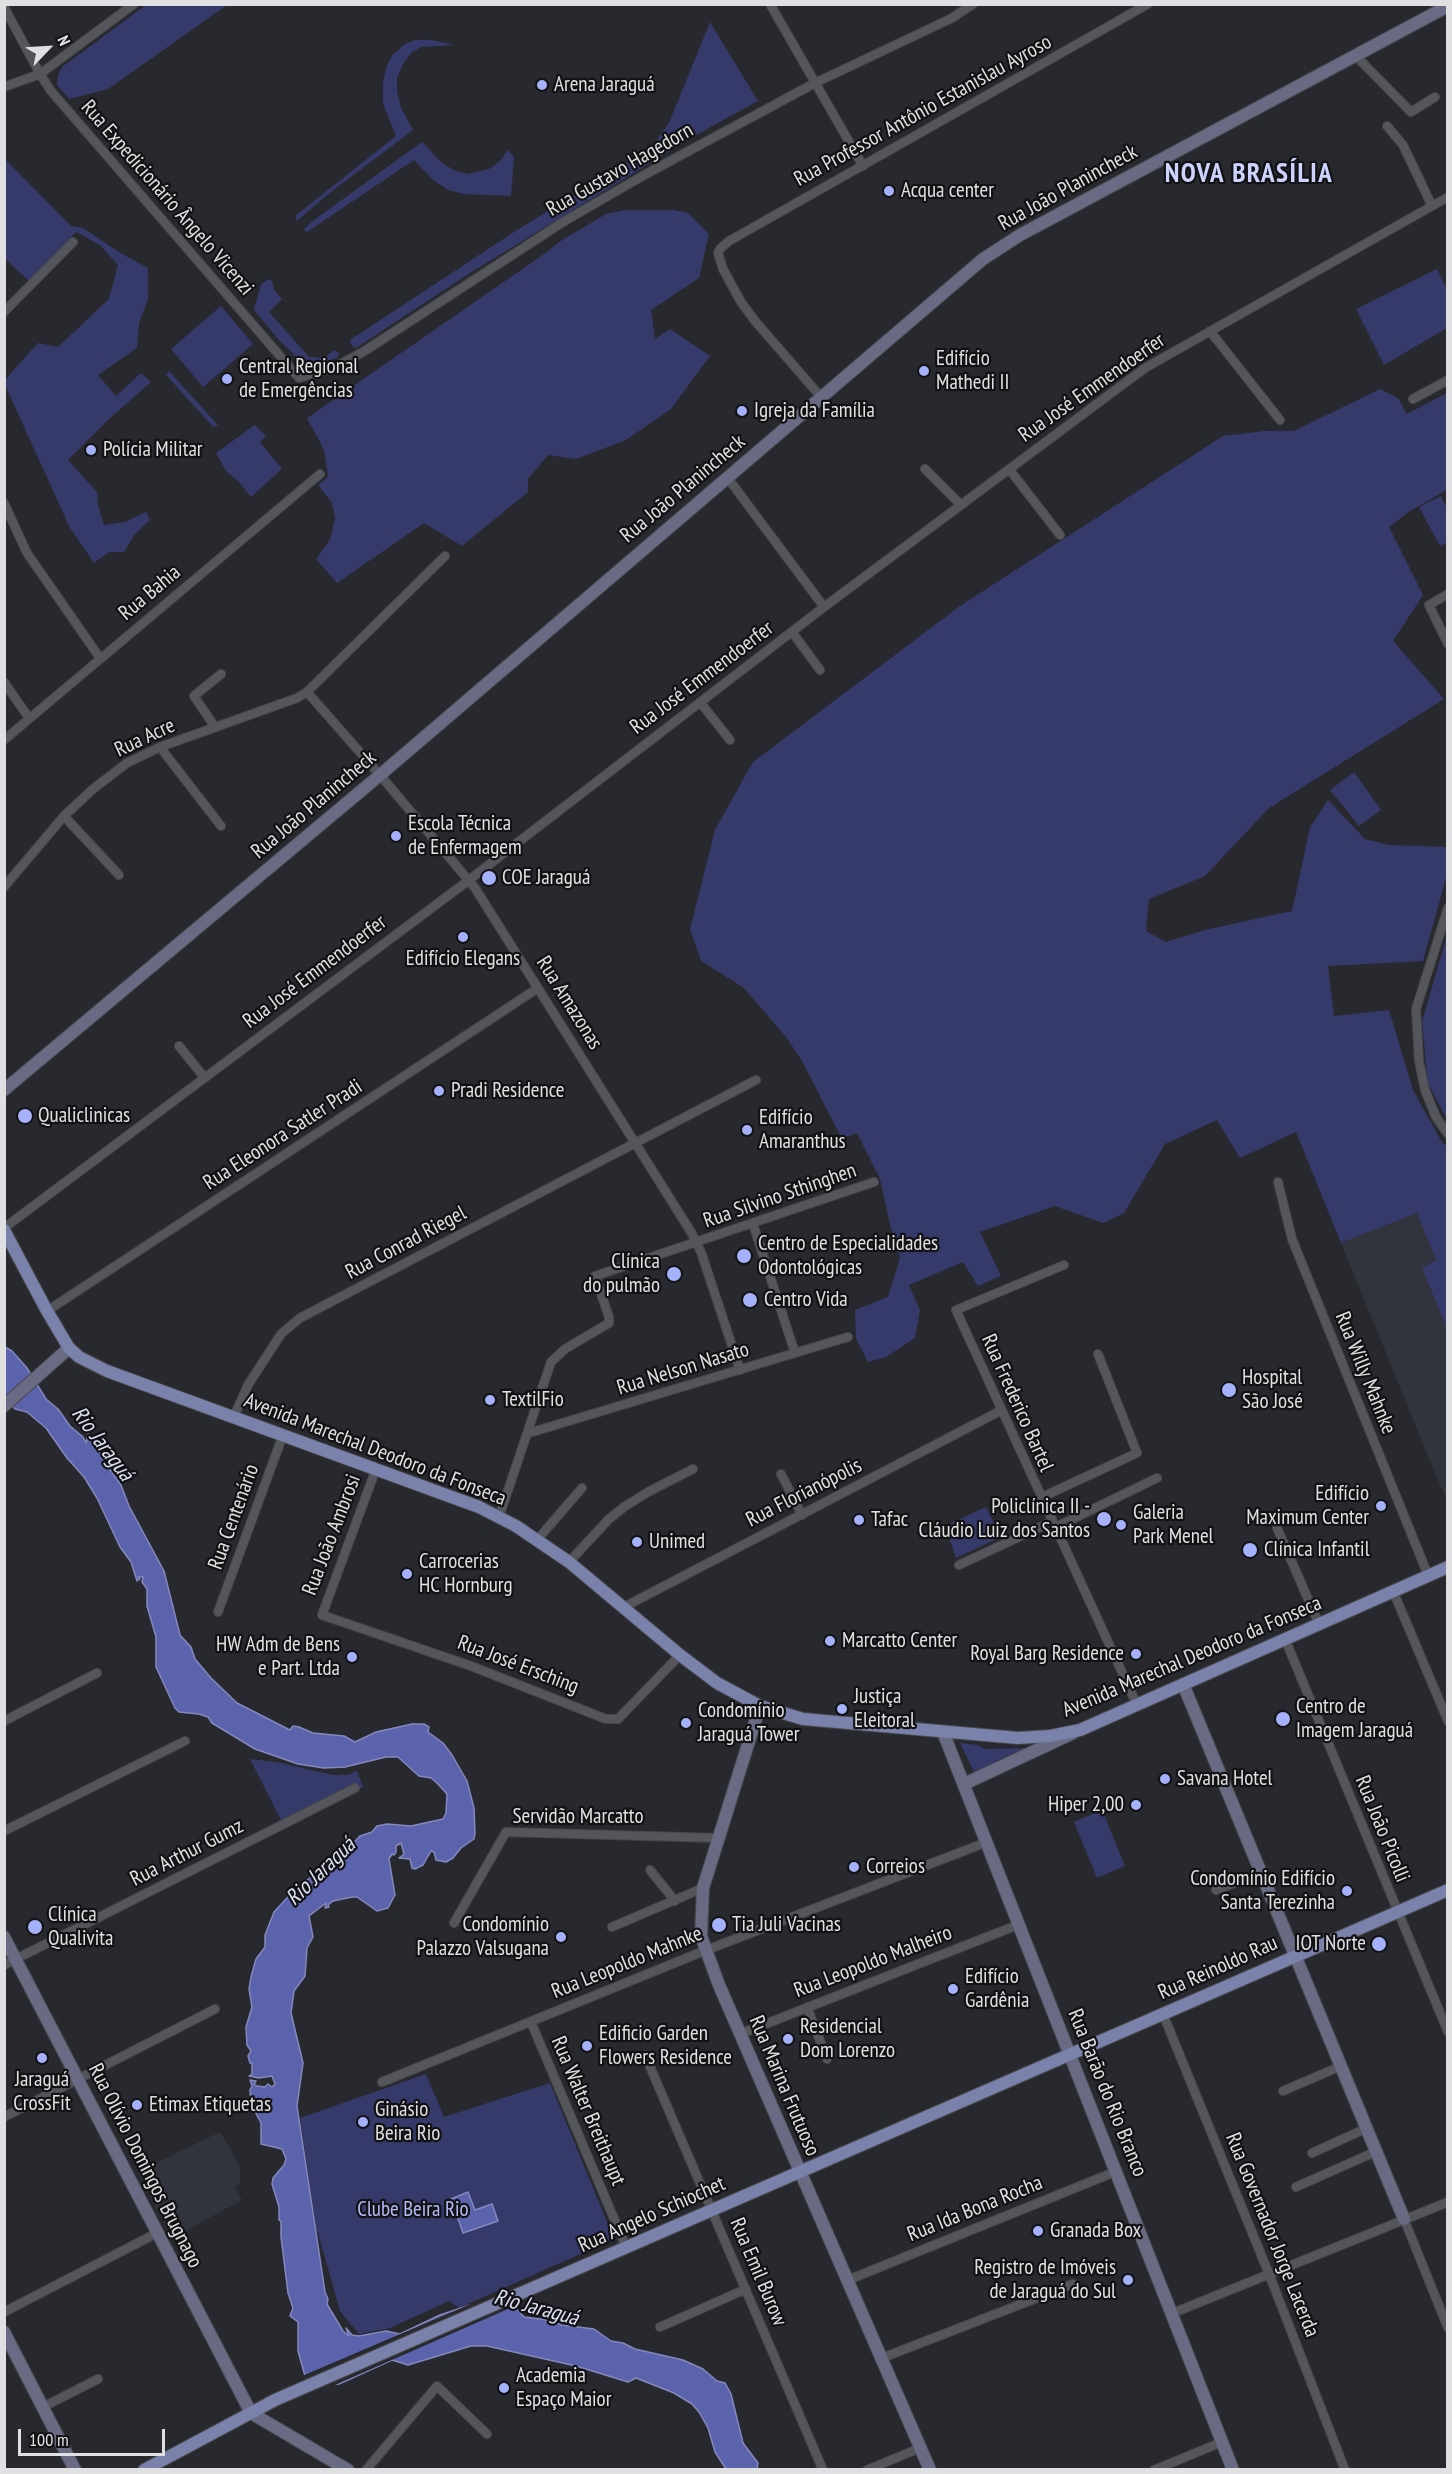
<!DOCTYPE html>
<meta charset="utf-8">
<style>
body{margin:0}
#map{position:relative;width:1452px;height:2474px;overflow:hidden;background:#28292e;font-family:"PT Sans Narrow",sans-serif}
canvas{display:block}
.frame{position:absolute;inset:0;border:6px solid #e0e0e3;pointer-events:none}
.north{position:absolute;left:18px;top:18px;width:60px;height:60px;-webkit-text-stroke:4px #121214;paint-order:stroke;rotate:65deg;font-size:16px;font-weight:700;line-height:24px;text-align:center;color:#e0e0e3}
.north::after{content:'';display:block;margin:auto;width:21px;height:27px;background:#e0e0e3;clip-path:polygon(50% 0,100% 100%,50% 72%,0 100%)}
.scale{position:absolute;left:18px;top:2429px;width:147px;height:27px;box-sizing:border-box;border:3px solid #e0e0e3;border-top:0;padding-left:8px;font-size:18px;line-height:21px;white-space:nowrap;color:#e0e0e3;-webkit-text-stroke:4px #121214;paint-order:stroke}
</style>
<div id="map">
<canvas width="1452" height="2474"></canvas>
<div class="frame"></div>
<div class="north">N</div>
<div class="scale">100 m</div>
</div>
<script>
const ctx = document.querySelector('canvas').getContext('2d');
ctx.lineJoin = 'round';
function fill(path, color) { ctx.fillStyle = color; ctx.fill(path, 'evenodd'); }
const shape = rows => new Path2D(rows.map(r => 'M' + r).join(''));
function stroke(path, color, width, dash) { ctx.strokeStyle = color; ctx.lineWidth = width; ctx.lineCap = dash ? 'butt' : 'round'; ctx.setLineDash(dash || []); ctx.stroke(path); }
function drawText(font, color, halo, rows, align = 'center') {
  ctx.font = font + ' "PT Sans Narrow",sans-serif'; ctx.lineWidth = 4.5; ctx.setLineDash([]); ctx.textBaseline = 'middle'; ctx.strokeStyle = halo; ctx.fillStyle = color; for (const [text, x, y, turn = 0] of rows) {
    ctx.save(); ctx.translate(x, y); ctx.rotate((+turn || 0) * Math.PI / 180); ctx.textAlign = isNaN(turn) ? turn : align; if (halo) ctx.strokeText(text, 0, 0); ctx.fillText(text, 0, 0); ctx.restore();
  }
}
const built = shape([
 [1417,1213,1447,1286,1447,1502,1341,1243],
 [220,2132,240,2166,240,2183,235,2188,242,2200,172,2238,138,2172]
]);
const green = shape([
 [146,5,227,5,108,89,69,99,57,85,58,75,62,67],
 [710,22,758,101,696,135,470,273,356,348,351,345,350,340,517,230,643,153,654,144,669,123],
 [415,40,431,40,455,45,421,47,412,52,403,64,397,78,397,91,401,108,413,130,331,192,297,221,295,216,396,136,383,104,383,81,388,63,393,54,405,44],
 [422,142,442,163,454,170,468,174,489,169,500,161,508,150,514,157,511,196,464,194,448,190,432,179,414,160,307,232,304,229,314,220],
 [4,158,71,226,83,228,122,254,148,268,148,299,139,323,137,348,98,375,116,396,141,373,151,382,109,419,68,460,97,492,98,505,104,525,125,522,146,512,150,520,135,534,124,552,109,552,94,563,70,528,5,385,5,380,38,343,58,347,109,299,118,265,100,245,76,232,30,282,5,259],
 [625,210,673,210,688,213,709,234,699,278,651,310,655,339,670,329,710,356,671,409,626,440,576,459,548,455,528,479,528,492,462,546,424,523,337,583,316,559,330,540,335,518,332,503,318,485,328,477,324,450,307,418,547,252,559,242,606,214],
 [1437,269,1447,289,1447,328,1384,365,1356,309],
 [269,279,272,281,274,289,282,299,269,312,309,357,324,358,334,350,339,353,338,357,316,366,304,364,278,339,254,310,261,284],
 [221,306,253,344,203,387,171,349],
 [169,371,218,425,213,427,166,375],
 [1380,389,1398,398,1407,414,1447,393,1447,490,1410,511,1389,527,1423,595,1393,641,1444,699,1269,808,1205,876,1149,899,1146,931,1166,942,1205,930,1292,911,1310,827,1328,800,1365,839,1389,845,1447,847,1447,874,1423,961,1328,966,1334,1016,1389,1010,1413,1090,1443,1144,1447,1145,1447,1328,1422,1268,1436,1260,1417,1213,1341,1243,1296,1132,1240,1158,1217,1120,1165,1144,1124,1213,1103,1223,1055,1206,980,1232,1001,1276,978,1286,963,1262,909,1285,920,1310,915,1338,886,1357,868,1362,856,1339,855,1310,888,1297,900,1258,891,1229,880,1179,857,1133,842,1139,801,1059,786,1037,744,988,701,961,690,929,715,830,753,762,960,606,1223,436,1265,431,1294,431],
 [255,425,266,436,260,442,282,469,251,497,239,482,226,471,216,453],
 [1441,496,1447,509,1448,542,1440,546,1419,507],
 [1354,772,1381,810,1359,826,1330,790],
 [1447,935,1447,1120,1428,1083,1422,1022],
 [986,1507,1001,1537,956,1558,945,1526],
 [960,1743,978,1745,984,1749,1028,1748,1023,1753,1016,1752,996,1761,987,1769,975,1774],
 [250,1759,276,1762,333,1775,348,1775,357,1771,363,1787,283,1824],
 [1102,1810,1125,1866,1097,1878,1074,1822],
 [426,2074,444,2117,550,2083,614,2239,459,2308,449,2301,390,2328,359,2334,340,2311,316,2226,300,2118]
]);
const water = shape([
 [5,1347,12,1351,27,1368,46,1399,58,1409,70,1426,83,1437,86,1443,88,1434,95,1440,104,1461,121,1485,129,1506,164,1571,180,1635,191,1647,195,1659,211,1678,237,1703,290,1730,293,1726,299,1727,313,1733,344,1736,355,1742,376,1732,412,1724,424,1724,429,1727,428,1732,443,1743,452,1755,467,1781,474,1808,475,1833,474,1839,461,1848,453,1858,446,1862,436,1860,434,1852,431,1851,423,1865,415,1869,412,1868,410,1859,399,1858,404,1854,401,1843,396,1846,396,1852,394,1855,392,1854,389,1859,395,1895,388,1908,377,1911,357,1897,352,1897,333,1901,328,1905,329,1907,325,1908,326,1903,309,1916,313,1937,307,1948,305,1976,294,1991,291,2013,303,2063,297,2106,325,2292,328,2299,327,2304,343,2331,349,2336,346,2328,352,2335,359,2336,386,2331,400,2334,440,2315,470,2305,513,2305,524,2317,548,2320,562,2325,594,2329,611,2341,623,2343,635,2349,683,2360,703,2369,717,2381,725,2383,731,2394,743,2443,758,2463,757,2469,726,2469,715,2452,708,2428,699,2412,692,2404,674,2393,636,2378,628,2382,576,2366,487,2346,471,2346,408,2365,392,2360,339,2384,320,2385,305,2376,298,2351,298,2322,290,2316,293,2308,288,2293,281,2237,281,2221,279,2220,279,2207,272,2184,273,2178,284,2165,286,2159,282,2149,261,2144,261,2123,251,2104,250,2090,252,2086,250,2080,256,2081,254,2084,257,2086,265,2087,268,2084,272,2087,275,2084,272,2076,259,2078,249,2076,252,2074,252,2063,250,2063,248,2056,251,2051,247,2045,246,2027,252,2007,249,1989,251,1977,256,1959,265,1947,265,1935,274,1912,298,1886,338,1859,360,1836,372,1832,377,1826,387,1824,411,1826,443,1819,446,1813,447,1794,437,1783,431,1778,419,1776,398,1757,386,1757,345,1767,324,1768,298,1764,255,1749,212,1723,208,1717,199,1714,179,1712,175,1708,156,1667,156,1637,147,1606,147,1589,142,1582,143,1577,138,1577,140,1579,137,1581,131,1562,120,1547,97,1498,84,1477,67,1458,46,1428,27,1412,15,1409,5,1398,5,1347],
 [468,2192,475,2210,492,2204,498,2221,463,2233,451,2199,468,2192]
]);
const pier = shape([
 [506,2298,517,2305,328,2388,313,2387,302,2376,480,2300]
]);
const street = shape([
 [770,4,863,166],
 [4,7,40,74,134,4],
 [1355,55,1411,112,1435,97],
 [4,87,40,74,51,91,299,378,335,367,363,352,563,222,646,174,815,83,952,18,973,4],
 [1387,126,1403,145,1432,206],
 [4,312,73,242],
 [1210,331,1280,420],
 [821,397,755,321,741,302,723,269,718,253,720,249,729,241,768,219,1148,4],
 [1413,399,1448,380],
 [925,469,961,505],
 [1009,469,1060,535],
 [727,477,824,607],
 [4,503,27,553,100,658],
 [1448,594,1429,605,1448,644],
 [792,632,820,670],
 [4,682,29,718],
 [307,692,380,775,475,888,691,1232,701,1252,740,1370],
 [700,702,730,740],
 [215,727,194,696,221,674],
 [4,740,320,474],
 [160,747,221,826],
 [64,816,119,875],
 [4,887,64,816,93,789,127,763,160,747,297,698,307,692,445,556],
 [1448,908,1416,1009,1419,1061,1425,1090,1436,1117,1448,1134],
 [179,1046,204,1077],
 [1278,1182,1292,1239,1428,1575],
 [753,1224,795,1353],
 [4,1228,469,880,824,607,1145,368,1448,197],
 [1064,1265,956,1310,1137,1705],
 [47,1311,538,988],
 [234,1416,248,1385,281,1334,300,1318,756,1080],
 [529,1433,848,1337],
 [376,1469,322,1615,471,1666,606,1719,618,1719,680,1655],
 [781,1474,802,1515],
 [1040,1498,1137,1453,1098,1354],
 [499,1517,551,1362,565,1349,609,1323,609,1317,595,1276,874,1182],
 [1054,1528,1157,1478],
 [1277,1528,1319,1624],
 [537,1540,582,1488],
 [569,1562,609,1519,624,1507,648,1492,693,1469],
 [959,1565,1051,1522],
 [1393,1591,1448,1721],
 [624,1607,1000,1411],
 [218,1612,283,1435],
 [1285,1639,1448,2032],
 [4,1721,97,1673],
 [4,1831,185,1741],
 [650,1870,675,1901],
 [1216,1890,1262,1872],
 [454,1923,506,1832,718,1838],
 [612,1927,703,1888],
 [4,1965,355,1788],
 [807,2007,827,2059],
 [1163,2014,1269,2274,1345,2470],
 [531,2022,626,2247],
 [740,2034,1020,1924],
 [645,2055,823,2470],
 [382,2082,704,1951,987,1842],
 [1283,2091,1341,2066],
 [4,2117,215,2009],
 [1312,2153,1367,2128],
 [1296,2187,1377,2151],
 [1404,2219,1448,2328],
 [848,2280,1117,2171],
 [4,2312,157,2233],
 [1173,2313,1448,2202],
 [660,2327,746,2289],
 [882,2358,1073,2284],
 [43,2407,98,2379],
 [366,2470,437,2386,487,2434],
 [867,2470,920,2448],
 [1154,2470,1222,2442]
]);
const secondary = shape([
 [4,1090,380,775,983,259,1020,235,1448,6],
 [4,1406,69,1348],
 [1183,1684,1404,2219],
 [760,1706,703,1888,701,1936,719,1985,930,2470],
 [943,1732,1233,2470],
 [964,1784,1073,1733],
 [4,1937,251,2413,348,2470],
 [4,2332,75,2470]
]);
const primary = shape([
 [4,1230,47,1311,69,1348,79,1357,107,1371,479,1507,516,1526,569,1562,680,1655,717,1683,760,1706,803,1719,1018,1738,1050,1736,1080,1730,1448,1567],
 [144,2470,275,2400,1448,1890]
]);
const markers = [
 [542,85,6,"#a6b1fc"],
 [889,191,6,"#a6b1fc"],
 [924,371,6,"#a6b1fc"],
 [227,379,6,"#a6b1fc"],
 [742,411,6,"#a6b1fc"],
 [91,450,6,"#a6b1fc"],
 [396,836,6,"#a6b1fc"],
 [489,878,8,"#a6b1fc"],
 [463,937,6,"#a6b1fc"],
 [439,1091,6,"#a6b1fc"],
 [25,1116,8,"#a6b1fc"],
 [747,1130,6,"#a6b1fc"],
 [744,1256,8,"#a6b1fc"],
 [674,1274,8,"#a6b1fc"],
 [750,1300,8,"#a6b1fc"],
 [1229,1390,8,"#a6b1fc"],
 [490,1400,6,"#a6b1fc"],
 [1381,1506,6,"#a6b1fc"],
 [1104,1519,8,"#a6b1fc"],
 [859,1520,6,"#a6b1fc"],
 [1121,1525,6,"#a6b1fc"],
 [637,1542,6,"#a6b1fc"],
 [1250,1550,8,"#a6b1fc"],
 [407,1574,6,"#a6b1fc"],
 [830,1641,6,"#a6b1fc"],
 [1136,1654,6,"#a6b1fc"],
 [352,1657,6,"#a6b1fc"],
 [842,1709,6,"#a6b1fc"],
 [1283,1719,8,"#a6b1fc"],
 [686,1723,6,"#a6b1fc"],
 [1165,1779,6,"#a6b1fc"],
 [1136,1805,6,"#a6b1fc"],
 [854,1867,6,"#a6b1fc"],
 [1347,1891,6,"#a6b1fc"],
 [719,1925,8,"#a6b1fc"],
 [35,1927,8,"#a6b1fc"],
 [561,1937,6,"#a6b1fc"],
 [1379,1944,8,"#a6b1fc"],
 [953,1989,6,"#a6b1fc"],
 [788,2039,6,"#a6b1fc"],
 [587,2046,6,"#a6b1fc"],
 [42,2058,6,"#a6b1fc"],
 [137,2105,6,"#a6b1fc"],
 [363,2122,6,"#a6b1fc"],
 [1038,2231,6,"#a6b1fc"],
 [1128,2280,6,"#a6b1fc"],
 [504,2388,6,"#a6b1fc"]
];
const poiNames = [
 ["Arena Jaraguá",554,85],
 ["Acqua center",901,191],
 ["Edifício",936,359],
 ["Mathedi II",936,383],
 ["Central Regional",239,367],
 ["de Emergências",239,391],
 ["Igreja da Família",754,411],
 ["Polícia Militar",103,450],
 ["Escola Técnica",408,824],
 ["de Enfermagem",408,848],
 ["COE Jaraguá",502,878],
 ["Edifício Elegans",463,959,"center"],
 ["Pradi Residence",451,1091],
 ["Qualiclinicas",38,1116],
 ["Edifício",759,1118],
 ["Amaranthus",759,1142],
 ["Centro de Especialidades",758,1244],
 ["Odontológicas",758,1268],
 ["Clínica",660,1262,"right"],
 ["do pulmão",660,1286,"right"],
 ["Centro Vida",764,1300],
 ["Hospital",1242,1378],
 ["São José",1242,1402],
 ["TextilFio",502,1400],
 ["Edifício",1369,1494,"right"],
 ["Maximum Center",1369,1518,"right"],
 ["Policlínica II -",1090,1507,"right"],
 ["Cláudio Luiz dos Santos",1090,1531,"right"],
 ["Galeria",1133,1513],
 ["Park Menel",1133,1537],
 ["Tafac",871,1520],
 ["Unimed",649,1542],
 ["Clínica Infantil",1264,1550],
 ["Carrocerias",419,1562],
 ["HC Hornburg",419,1586],
 ["Marcatto Center",842,1641],
 ["HW Adm de Bens",340,1645,"right"],
 ["e Part. Ltda",340,1669,"right"],
 ["Royal Barg Residence",1124,1654,"right"],
 ["Justiça",854,1697],
 ["Eleitoral",854,1721],
 ["Centro de",1296,1707],
 ["Imagem Jaraguá",1296,1731],
 ["Condomínio",698,1711],
 ["Jaraguá Tower",698,1735],
 ["Savana Hotel",1177,1779],
 ["Hiper 2,00",1124,1805,"right"],
 ["Correios",866,1867],
 ["Condomínio Edifício",1335,1879,"right"],
 ["Santa Terezinha",1335,1903,"right"],
 ["Clínica",48,1915],
 ["Qualivita",48,1939],
 ["Condomínio",549,1925,"right"],
 ["Palazzo Valsugana",549,1949,"right"],
 ["Tia Juli Vacinas",732,1925],
 ["IOT Norte",1366,1944,"right"],
 ["Edifício",965,1977],
 ["Gardênia",965,2001],
 ["Residencial",800,2027],
 ["Dom Lorenzo",800,2051],
 ["Edificio Garden",599,2034],
 ["Flowers Residence",599,2058],
 ["Jaraguá",42,2080,"center"],
 ["CrossFit",42,2104,"center"],
 ["Etimax Etiquetas",149,2105],
 ["Ginásio",375,2110],
 ["Beira Rio",375,2134],
 ["Granada Box",1050,2231],
 ["Registro de Imóveis",1116,2268,"right"],
 ["de Jaraguá do Sul",1116,2292,"right"],
 ["Academia",516,2376],
 ["Espaço Maior",516,2400]
];
const streetNames = [
 ["Rua Professor Antônio Estanislau Ayroso",923,111,-29],
 ["Rua Gustavo Hagedorn",620,170,-30],
 ["Rua João Planincheck",1068,188,-29],
 ["Rua Expedicionário Ângelo Vicenzi",167,198,49],
 ["Rua José Emmendoerfer",1092,388,-35],
 ["Rua João Planincheck",683,489,-40],
 ["Rua Bahia",150,593,-40],
 ["Rua José Emmendoerfer",702,678,-37],
 ["Rua Acre",145,738,-25],
 ["Rua João Planincheck",314,805,-40],
 ["Rua José Emmendoerfer",315,972,-37],
 ["Rua Amazonas",569,1003,58],
 ["Rua Eleonora Satler Pradi",283,1135,-33],
 ["Rua Silvino Sthinghen",780,1196,-19],
 ["Rua Conrad Riegel",406,1243,-28],
 ["Rua Nelson Nasato",683,1369,-17],
 ["Rua Willy Mahnke",1365,1373,68],
 ["Rua Frederico Bartel",1017,1403,66],
 ["Avenida Marechal Deodoro da Fonseca",375,1450,21],
 ["Rua Florianópolis",804,1493,-27],
 ["Rua Centenário",234,1517,-70],
 ["Rua João Ambrosi",332,1535,-69],
 ["Avenida Marechal Deodoro da Fonseca",1192,1657,-23],
 ["Rua José Ersching",518,1665,21],
 ["Servidão Marcatto",578,1817],
 ["Rua João Picolli",1382,1829,68],
 ["Rua Arthur Gumz",187,1853,-27],
 ["Rua Leopoldo Malheiro",873,1962,-21],
 ["Rua Leopoldo Mahnke",627,1963,-22],
 ["Rua Reinoldo Rau",1218,1968,-24],
 ["Rua Marina Frutuoso",784,2086,67],
 ["Rua Barão do Rio Branco",1107,2093,68],
 ["Rua Walter Breithaupt",588,2111,67],
 ["Rua Olívio Domingos Brugnago",145,2166,63],
 ["Rua Ida Bona Rocha",975,2209,-22],
 ["Rua Angelo Schiochet",652,2215,-24],
 ["Rua Governador Jorge Lacerda",1272,2235,68],
 ["Rua Emil Burow",758,2272,67]
];
const parkNames = [
 ["Clube Beira Rio",413,2210]
];
const waterNames = [
 ["Rio Jaraguá",102,1444,53],
 ["Rio Jaraguá",321,1872,-44],
 ["Rio Jaraguá",536,2308,15]
];
const districtNames = [
 ["NOVA BRASÍLIA",1249,174]
];
fill(built, '#32343d');
fill(green, '#363a6a');
fill(water, '#5c63ad');
stroke(water, '#8488bd', 1.5);
fill(pier, '#28292e');
stroke(street, '#47484b', 10);
stroke(secondary, '#47484b', 14);
stroke(primary, '#47484b', 14);
stroke(street, '#55565b', 8);
stroke(secondary, '#686b83', 12);
stroke(primary, '#7a81aa', 12);
for (const [x, y, r, color] of markers) { const dot = new Path2D(); dot.arc(x, y, r, 0, 2 * Math.PI); ctx.fillStyle = color; ctx.fill(dot); stroke(dot, '#121214', 2); }
drawText('21px', '#e0e0e3', '#121214', poiNames, 'left');
drawText('21px', '#e0e0e3', '#121214', streetNames);
drawText('21px', '#b4bdfa', '#121214', parkNames);
drawText('italic 22px', '#dce0f5', '#121214', waterNames);
ctx.letterSpacing = '1.5px';
drawText('bold 27px', '#ccd3fe', '#121214', districtNames);
ctx.letterSpacing = '0px';
</script>
